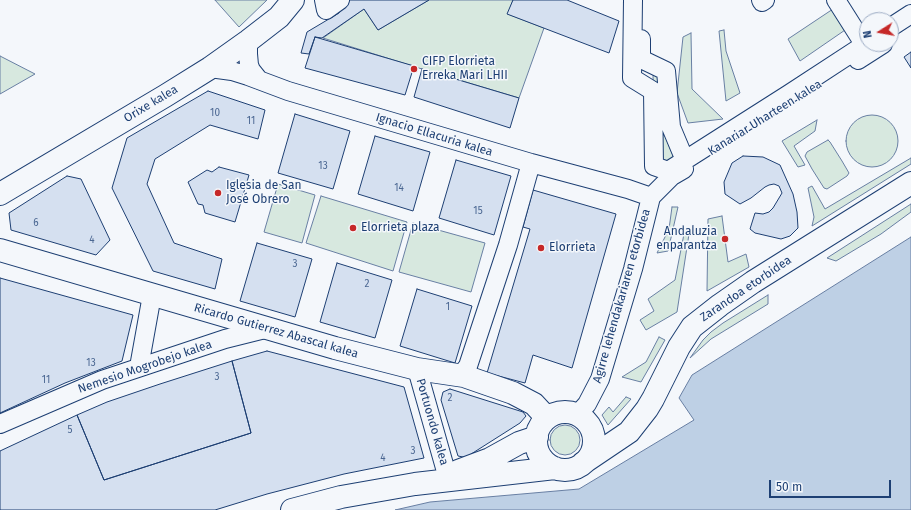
<!DOCTYPE html>
<meta charset="utf-8">
<style>
body{margin:0}
#map{position:relative;width:911px;height:510px;overflow:hidden;background:#f4f7fb;font-family:"Fira Sans",sans-serif}
canvas{display:block}
.north{position:absolute;left:859px;top:12px;width:40px;height:40px;box-sizing:border-box;background:#f4f7fb;border:1px solid #9eadc5;border-radius:50%;rotate:259deg;font-size:11px;font-weight:700;line-height:16px;text-align:center;color:#1d3f73}
.north::after{content:'';display:block;margin:auto;width:14px;height:18px;background:#c62828;clip-path:polygon(50% 0,100% 100%,50% 72%,0 100%)}
.scale{position:absolute;left:769px;top:480px;width:122px;height:18px;box-sizing:border-box;border:2px solid #1d3f73;border-top:0;padding-left:5px;font-size:12px;line-height:14px;white-space:nowrap;color:#1d3f73;-webkit-text-stroke:3px #f4f7fb;paint-order:stroke}
</style>
<div id="map">
<canvas width="911" height="510"></canvas>
<div class="north">N</div>
<div class="scale">50 m</div>
</div>
<script>
const ctx = document.querySelector('canvas').getContext('2d');
ctx.lineJoin = 'round';
function fill(path, color) { ctx.fillStyle = color; ctx.fill(path, 'evenodd'); }
const shape = rows => new Path2D(rows.map(r => 'M' + r).join(''));
function stroke(path, color, width, dash) { ctx.strokeStyle = color; ctx.lineWidth = width; ctx.lineCap = dash ? 'butt' : 'round'; ctx.setLineDash(dash || []); ctx.stroke(path); }
function drawText(font, color, halo, rows, align = 'center') {
  ctx.font = font + ' "Fira Sans",sans-serif'; ctx.lineWidth = 3; ctx.setLineDash([]); ctx.textBaseline = 'middle'; ctx.strokeStyle = halo; ctx.fillStyle = color; for (const [text, x, y, turn = 0] of rows) {
    ctx.save(); ctx.translate(x, y); ctx.rotate((+turn || 0) * Math.PI / 180); ctx.textAlign = isNaN(turn) ? turn : align; if (halo) ctx.strokeText(text, 0, 0); ctx.fillText(text, 0, 0); ctx.restore();
  }
}
const green = shape([
 [215,0,267,0,239,27,215,0],
 [429,0,513,0,508,14,544,28,519,98,422,69,323,38,364,9,378,30,429,0],
 [836,7,848,28,800,61,788,39,836,7],
 [724,30,726,51,740,93,726,101,719,31,724,30],
 [691,33,692,89,723,119,688,123,677,93,683,37,691,33],
 [0,56,35,74,0,94,0,56],
 [657,71,661,126,674,158,654,166,653,72,657,71],
 '846 141a26 26 0 1 1 52 0a26 26 0 1 1-52 0Z',
 [817,120,815,131,794,146,805,165,798,167,782,141,817,120],
 [828,140,830,142,842,161,849,173,847,176,827,189,824,188,812,169,805,156,807,152,828,140],
 [911,158,911,164,812,226,814,217,808,188,812,186,825,209,911,158],
 [278,184,315,195,302,243,264,232,278,184],
 [321,196,407,222,393,271,306,243,321,196],
 [911,204,911,212,881,234,836,261,827,258,911,204],
 [672,207,678,207,668,251,657,253,669,229,672,207],
 [722,216,728,262,746,254,749,267,707,291,708,219,722,216],
 [413,223,485,243,471,292,399,272,413,223],
 [684,234,689,234,677,312,646,330,640,320,654,311,648,299,675,280,684,234],
 [768,295,768,304,711,339,690,358,703,340,711,332,723,323,768,295],
 [659,337,665,340,641,382,622,377,646,362,659,337],
 [626,397,631,399,608,425,602,415,609,407,613,412,626,397],
 '550 440a15 15 0 1 1 30 0a15 15 0 1 1-30 0Z'
]);
const water = shape([
 [911,237,911,510,395,510,430,502,579,489,694,420,679,398,692,375,911,237]
]);
const building = shape([
 [349,0,429,0,378,30,364,9,322,38,315,37,309,54,301,53,307,32,339,13,343,4,349,0],
 [513,0,567,0,619,21,609,53,507,14,513,0],
 [315,37,414,66,405,95,305,68,315,37],
 [911,52,911,68,904,57,911,52],
 [422,69,519,98,510,128,414,97,422,69],
 [208,91,265,110,258,139,210,125,155,159,147,184,174,243,222,259,215,289,153,271,112,188,127,138,208,91],
 [295,114,350,131,333,189,278,173,295,114],
 [375,136,430,152,413,211,358,194,375,136],
 [743,156,763,157,780,165,793,194,797,212,798,228,790,236,781,239,755,233,750,229,755,213,763,214,769,212,773,208,782,193,779,186,774,184,769,185,765,187,751,198,740,204,725,194,724,182,732,163,743,156],
 [456,160,511,176,494,235,439,218,456,160],
 [219,167,249,175,235,222,205,213,203,205,198,204,188,182,207,170,212,172,219,167],
 [67,176,81,179,110,240,96,255,11,230,9,213,67,176],
 [533,190,616,214,572,368,533,355,525,383,487,373,530,229,523,227,533,190],
 [257,243,312,259,295,317,240,301,257,243],
 [337,263,392,280,375,338,320,322,337,263],
 [0,278,133,315,122,361,65,383,0,413,0,278],
 [417,289,472,306,455,363,400,346,417,289],
 [267,351,404,387,424,458,344,474,267,494,215,510,0,510,0,451,77,415,104,480,251,433,232,361,267,351],
 [232,361,251,433,104,480,77,415,107,402,160,384,232,361],
 [450,389,523,412,526,416,520,423,468,456,463,457,458,456,441,400,443,392,450,389]
]);
const minor = shape([
 [324,0,326,10,340,0],
 [633,0,632,78,653,91,654,166,668,171,789,94,867,43],
 [761,0,762,2,765,0],
 [836,0,862,41],
 [891,27,911,14],
 [641,39,641,59,666,71,671,127,684,158],
 [248,41,248,54,249,65,251,70,259,80],
 [858,60,883,44],
 [210,68,232,71,248,76,288,91,531,163,628,189,651,197],
 [651,197,672,176,684,169],
 [139,367,152,295],
 [417,369,447,475],
 [458,375,465,370,468,366,508,245,531,163],
 [578,414,587,404,600,379,633,269,651,197],
 [0,424,102,380,225,339,269,328]
]);
const major = shape([
 [0,194,165,96,210,68,248,41,279,17,293,0],
 [0,250,335,348,417,369,464,376,513,393,534,404,547,418],
 '536 441a29 29 0 1 1 58 0a29 29 0 1 1-58 0Z',
 [583,463,629,432,647,409,653,399,679,347,692,327,720,305,753,282,911,183],
 [458,471,490,459,519,443,537,437],
 [292,510,341,497,415,484,555,468]
]);
const markers = [
 [414,69,4,"#c62828"],
 [218,193,4,"#c62828"],
 [353,228,4,"#c62828"],
 [725,239,4,"#c62828"],
 [541,248,4,"#c62828"]
];
const numberNames = [
 ["10",215,113],
 ["11",251,121],
 ["13",323,166],
 ["14",399,188],
 ["15",478,211],
 ["6",36,223],
 ["4",92,240],
 ["3",295,264],
 ["2",367,284],
 ["1",448,307],
 ["13",91,363],
 ["3",217,377],
 ["11",46,380],
 ["2",450,398],
 ["5",70,430],
 ["3",413,451],
 ["4",383,458]
];
const poiNames = [
 ["CIFP Elorrieta",422,62],
 ["Erreka Mari LHII",422,76],
 ["Iglesia de San",226,186],
 ["José Obrero",226,200],
 ["Elorrieta plaza",361,228],
 ["Andaluzia",717,232,"right"],
 ["enparantza",717,246,"right"],
 ["Elorrieta",549,248]
];
const streetNames = [
 ["Orixe kalea",151,104,-31],
 ["Kanariar Uharteen kalea",765,118,-32],
 ["Ignacio Ellacuria kalea",434,135,17],
 ["Zarandoa etorbidea",746,289,-34],
 ["Agirre lehendakariaren etorbidea",622,296,-74],
 ["Ricardo Gutierrez Abascal kalea",276,331,16],
 ["Nemesio Mogrobejo kalea",145,367,-19],
 ["Portuondo kalea",432,422,74]
];
fill(green, '#d7e8df');
stroke(green, '#687fa3', 1);
fill(water, '#bed0e5');
stroke(water, '#687fa3', 1);
fill(building, '#d5e0f0');
stroke(building, '#1d3f73', 1);
stroke(minor, '#1d3f73', 20);
stroke(major, '#1d3f73', 24);
stroke(minor, '#f4f7fb', 18);
stroke(major, '#f4f7fb', 22);
for (const [x, y, r, color] of markers) { const dot = new Path2D(); dot.arc(x, y, r, 0, 2 * Math.PI); ctx.fillStyle = color; ctx.fill(dot); stroke(dot, '#f4f7fb', 1.5); }
drawText('10px', '#4b6792', null, numberNames);
drawText('12px', '#1d3f73', '#f4f7fb', poiNames, 'left');
drawText('12px', '#1d3f73', '#f4f7fb', streetNames);
</script>
